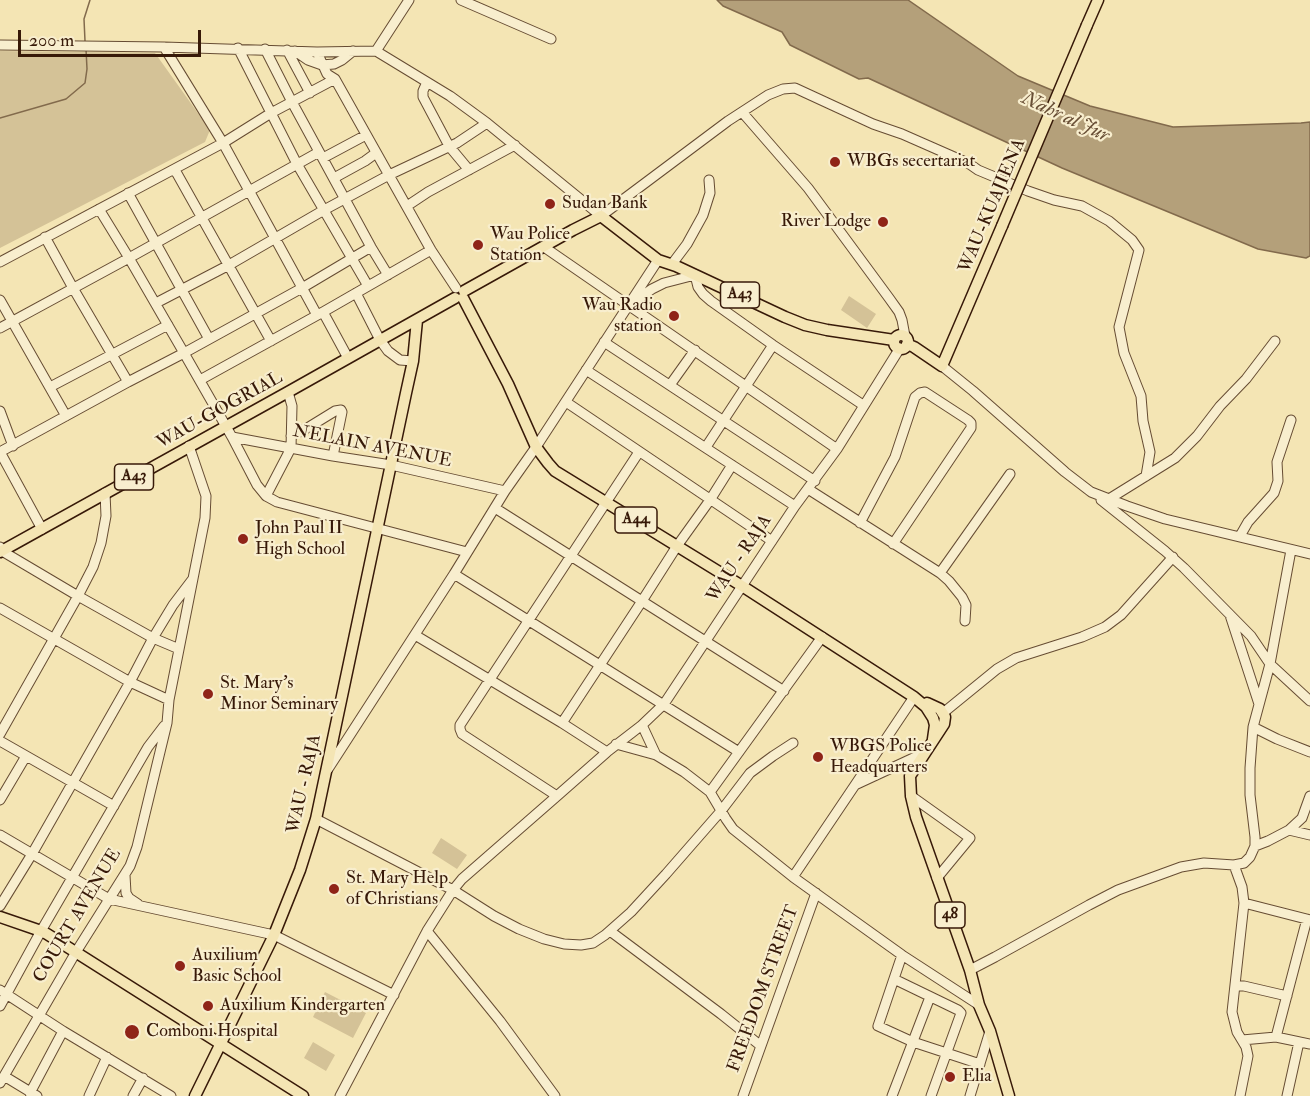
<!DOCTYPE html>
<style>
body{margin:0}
#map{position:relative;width:1310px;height:1096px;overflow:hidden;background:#f4e5b4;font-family:"IM FELL Double Pica",serif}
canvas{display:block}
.scale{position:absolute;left:18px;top:30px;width:183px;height:27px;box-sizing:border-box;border:3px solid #371908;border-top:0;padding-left:8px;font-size:18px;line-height:21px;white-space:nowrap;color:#371908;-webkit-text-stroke:4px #f8eece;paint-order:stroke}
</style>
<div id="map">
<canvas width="1310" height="1096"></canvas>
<div class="scale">200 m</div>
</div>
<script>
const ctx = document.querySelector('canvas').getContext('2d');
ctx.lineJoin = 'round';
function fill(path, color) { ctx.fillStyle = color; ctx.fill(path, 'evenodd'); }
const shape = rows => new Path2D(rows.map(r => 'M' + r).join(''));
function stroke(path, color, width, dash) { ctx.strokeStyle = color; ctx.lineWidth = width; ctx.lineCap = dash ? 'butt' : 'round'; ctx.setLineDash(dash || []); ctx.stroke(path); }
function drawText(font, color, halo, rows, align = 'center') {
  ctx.font = font + ' "IM FELL Double Pica",serif'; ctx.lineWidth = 4.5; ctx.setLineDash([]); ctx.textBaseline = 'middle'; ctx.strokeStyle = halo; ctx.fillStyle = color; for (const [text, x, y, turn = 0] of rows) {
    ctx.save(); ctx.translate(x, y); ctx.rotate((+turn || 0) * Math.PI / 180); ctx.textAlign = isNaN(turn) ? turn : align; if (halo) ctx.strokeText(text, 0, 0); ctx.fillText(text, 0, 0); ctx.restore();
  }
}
const green = shape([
 [0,51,155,53,210,130,205,142,0,248],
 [849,296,876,314,867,328,841,310],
 [441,838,467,855,457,869,432,853],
 [325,992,366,1013,353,1038,313,1017],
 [313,1042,335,1055,326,1071,304,1058]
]);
const water = shape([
 [717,0,908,0,1018,76,1090,106,1173,127,1301,123,1310,122,1310,256,1306,258,1258,249,1062,168,868,78,859,79,790,45,782,32,723,6,717,0]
]);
const stream = shape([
 [85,41,84,19,90,0],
 [0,118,66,99,85,83,87,69,86,49]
]);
const minor = shape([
 [461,0,551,39],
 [0,45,164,47,317,52,376,51,450,96,487,123,601,216,728,121,768,95,783,89,795,88,873,124,902,134,968,163,978,170,1028,191,1054,200,1082,206,1109,221,1132,240,1139,250,1119,327,1124,353,1141,396,1143,421,1150,452,1146,476],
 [238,48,297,164,368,286],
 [265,49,292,102,371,247,388,275],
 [287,50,310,93],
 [295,51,308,60,322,65,334,64,342,60,353,51],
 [376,51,409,0],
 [317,52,327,74,335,79,431,250,456,288],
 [427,82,423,91,423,97,449,146,469,170],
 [742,112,808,188,889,298,899,312,902,320,905,336],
 [319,152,129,258,184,353,302,288,371,247],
 [323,158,366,135],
 [175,170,271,341],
 [334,178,365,161,376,153],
 [128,193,209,339],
 [407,206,428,192,515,145],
 [45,237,73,288,128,382],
 [544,247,837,449],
 [0,262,223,143,164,47],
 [672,264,687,244,703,215,710,193,709,180],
 [356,293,380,340,388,351,400,360,413,361],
 [0,300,66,416],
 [156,303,229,265,324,210,389,175,457,143,487,123],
 [632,303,652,289,664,283,695,275,698,287,703,294,711,301,773,345,863,405],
 [323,312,348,358],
 [317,315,223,143,271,113,335,79],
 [0,328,129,258,99,209],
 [604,342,815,481],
 [942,366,973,391,1065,472,1091,492,1127,506,1165,519,1310,554],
 [586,370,795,506],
 [200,380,323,312,431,250],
 [670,385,695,350],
 [50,387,168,325],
 [566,402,772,541],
 [0,411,13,446],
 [291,436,309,427,335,411,341,410,342,412,333,456],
 [232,437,333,456,391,465,505,491],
 [706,447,773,345],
 [808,489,940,573,949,581,962,597,966,605,965,621],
 [266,496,291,448,292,406,288,392],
 [1109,499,1175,458,1197,436,1220,406,1246,379,1275,341],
 [1101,500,1165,551,1184,568,1251,636,1270,664,1310,701],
 [495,508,784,691],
 [860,523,895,457,915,397,920,393,925,392,968,420,971,423,971,428,893,544],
 [42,529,0,452,128,382,184,353,232,437,257,485,266,496,277,502,467,552],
 [1240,536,1248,522,1274,493,1278,481,1277,462,1291,420],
 [0,547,2,551,78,596,153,638,179,649],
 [940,573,1010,474],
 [454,574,739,752],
 [0,608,130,682,169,700],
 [1230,615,1259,704],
 [415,635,562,723,607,752],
 [943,713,997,669,1016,658,1082,637,1105,627,1121,615,1173,557],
 [562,723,642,601,677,546,710,500,732,465],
 [642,725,656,755,684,772,710,792,726,819,733,829,793,877,902,955,979,1005],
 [1253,727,1277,739,1310,752],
 [0,734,78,596,93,567,101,543,106,516,105,493],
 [0,741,114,806],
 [616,744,656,755],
 [328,769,454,574,505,491,536,447,658,260],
 [855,785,914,697],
 [710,792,822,637],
 [557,796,462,734,460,729,460,725,639,452],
 [911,796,970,838,937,878],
 [0,800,26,756],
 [316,819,453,890,494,916,519,929,544,939,564,944,581,945,593,943,605,935,631,912,666,874,721,811,750,773,773,756,793,743],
 [1289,830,1310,835],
 [0,835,109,899,274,935,394,995],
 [1255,846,1268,841,1289,830,1302,818,1310,796],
 [1234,865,1242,887,1244,903,1310,920],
 [125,875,126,893,129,898,138,904],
 [793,877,855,785,924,753],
 [0,906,32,854,130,682,153,638,173,605,192,580],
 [427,931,500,1021,555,1096],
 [610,931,721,1014,761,1046],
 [902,955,878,1026,913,1042,980,1064],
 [970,970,995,957,1089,905,1118,890,1181,867,1204,863,1234,865,1244,863,1250,857,1255,846,1255,837,1250,795,1250,768,1253,727,1270,664,1291,550],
 [894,979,958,1010,961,1013,931,1096],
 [1235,986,1244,986,1287,996],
 [0,990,63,1031,171,1096],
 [0,1006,41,931,148,747,164,726],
 [1276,1037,1307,919],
 [1242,1040,1276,1037,1310,1044],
 [4,1076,37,1096],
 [0,1083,76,952,130,866,137,847,167,723,169,700,205,518,206,496,189,446],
 [30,1093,63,1031],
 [89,1096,107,1057],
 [133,1096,143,1078],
 [340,1096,427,931,453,890,462,879,557,796,607,752,642,725,664,704,795,506,837,449,900,348],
 [743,1096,816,893],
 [892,1096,930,997],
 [970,1096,990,1031],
 [1240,1096,1248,1056,1246,1047,1237,1032,1232,1012,1244,903],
 [1287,1096,1299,1042]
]);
const major = shape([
 [1087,25,1098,0],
 [464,291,573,230,601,216,658,260,676,266,785,317,805,325,827,330,894,340],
 [463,298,508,384,536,447,548,463,555,471,742,586,914,697,926,707,933,718,935,725,933,739],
 '894 342a7 7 0 1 1 14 0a7 7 0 1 1-14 0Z',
 [907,344,914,347,942,366,1002,226],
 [0,552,288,392,455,298],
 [926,707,927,703,940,709,945,717,944,724,910,776,911,796,916,817,970,970,979,1005,990,1031,1009,1096],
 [0,917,41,931,47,934,303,1096],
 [195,1096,274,935,300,870,316,819,406,393,413,361,417,320]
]);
const majorBridge = shape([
 [1002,226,1087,25]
]);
const markers = [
 [835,162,6,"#8f2418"],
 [550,204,6,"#8f2418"],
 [883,222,6,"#8f2418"],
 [478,245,6,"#8f2418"],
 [674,316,6,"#8f2418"],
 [243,539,6,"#8f2418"],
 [208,694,6,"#8f2418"],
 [818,757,6,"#8f2418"],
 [334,889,6,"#8f2418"],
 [180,966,6,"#8f2418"],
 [208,1006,6,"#8f2418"],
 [132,1032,8,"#8f2418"],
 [950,1077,6,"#8f2418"]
];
const shields = [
 [740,295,39],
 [134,477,39],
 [636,520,42],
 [950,915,30]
];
const shieldNames = [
 ["A43",740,295],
 ["A43",134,477],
 ["A44",636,520],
 ["48",950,915]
];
const poiNames = [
 ["WBGs secertariat",847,162],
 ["Sudan Bank",562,204],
 ["River Lodge",871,222,"right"],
 ["Wau Police",490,235],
 ["Station",490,256],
 ["Wau Radio",662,306,"right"],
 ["station",662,327,"right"],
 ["John Paul II",255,529],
 ["High School",255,550],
 ["St. Mary's",220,684],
 ["Minor Seminary",220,705],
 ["WBGS Police",830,747],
 ["Headquarters",830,768],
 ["St. Mary Help",346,879],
 ["of Christians",346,900],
 ["Auxilium",192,956],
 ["Basic School",192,977],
 ["Auxilium Kindergarten",220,1006],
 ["Comboni Hospital",146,1032],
 ["Elia",962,1077]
];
const streetNames = [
 ["WAU-KUAJIENA",993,206,-67],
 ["WAU-GOGRIAL",220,411,-29],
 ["NELAIN AVENUE",372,447,11],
 ["WAU - RAJA",740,559,-56],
 ["WAU - RAJA",305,784,-77],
 ["COURT AVENUE",78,916,-59],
 ["FREEDOM STREET",764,989,-70]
];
const waterNames = [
 ["Nahr al Jur",1065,118,25]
];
fill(green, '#d4c297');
fill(water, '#b4a07a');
stroke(water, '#826a4c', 1.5);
stroke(stream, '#826a4c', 1.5);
stroke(minor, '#664c33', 11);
stroke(major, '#371908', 13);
stroke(minor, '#f8eece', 9);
stroke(major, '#f4e5b4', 10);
stroke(majorBridge, '#371908', 13, []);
stroke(majorBridge, '#f4e5b4', 10);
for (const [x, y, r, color] of markers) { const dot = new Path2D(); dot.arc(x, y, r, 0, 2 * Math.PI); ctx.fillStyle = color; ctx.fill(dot); stroke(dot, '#f8eece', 2); }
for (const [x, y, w] of shields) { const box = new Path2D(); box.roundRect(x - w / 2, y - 13, w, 26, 4.5); ctx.fillStyle = '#f8eece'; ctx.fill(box); stroke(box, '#371908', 1.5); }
drawText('bold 16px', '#371908', null, shieldNames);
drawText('18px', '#371908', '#f8eece', poiNames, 'left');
drawText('18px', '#371908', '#f8eece', streetNames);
drawText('italic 20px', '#694f36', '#f8eece', waterNames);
</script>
